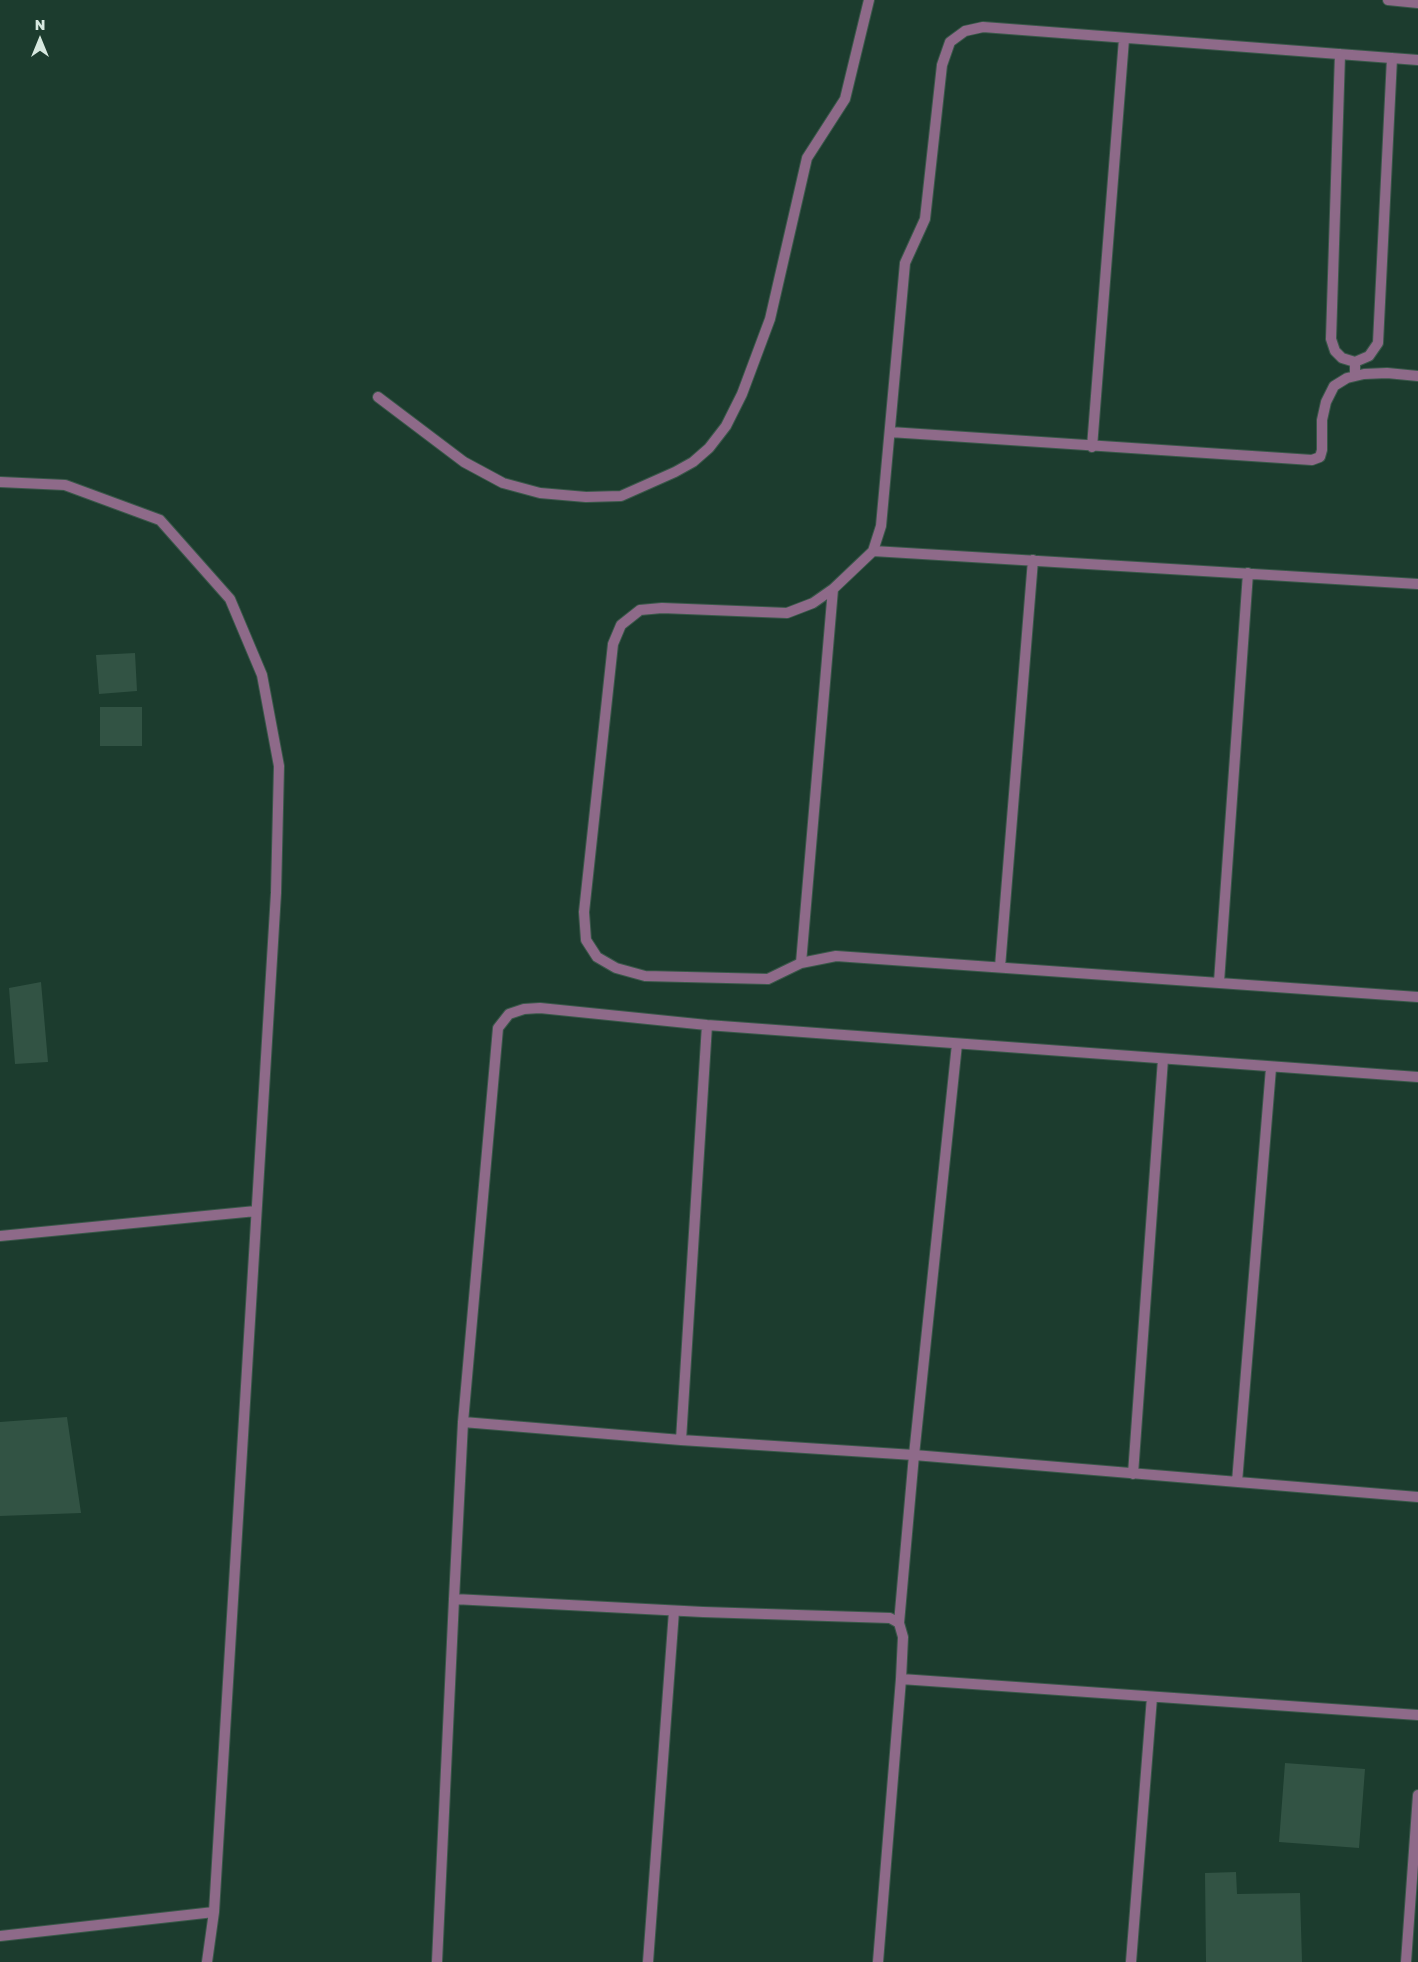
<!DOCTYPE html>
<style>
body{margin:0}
#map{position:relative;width:1418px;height:1962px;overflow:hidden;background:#1c3c2e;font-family:"Golos Text",sans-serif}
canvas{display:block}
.north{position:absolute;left:15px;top:15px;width:50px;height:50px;-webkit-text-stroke:4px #1c3c2e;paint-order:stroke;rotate:0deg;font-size:14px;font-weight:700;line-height:20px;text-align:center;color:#d6e8df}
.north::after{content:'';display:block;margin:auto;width:18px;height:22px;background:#d6e8df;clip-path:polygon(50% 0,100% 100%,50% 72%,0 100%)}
</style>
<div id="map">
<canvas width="1418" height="1962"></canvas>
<div class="north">N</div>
</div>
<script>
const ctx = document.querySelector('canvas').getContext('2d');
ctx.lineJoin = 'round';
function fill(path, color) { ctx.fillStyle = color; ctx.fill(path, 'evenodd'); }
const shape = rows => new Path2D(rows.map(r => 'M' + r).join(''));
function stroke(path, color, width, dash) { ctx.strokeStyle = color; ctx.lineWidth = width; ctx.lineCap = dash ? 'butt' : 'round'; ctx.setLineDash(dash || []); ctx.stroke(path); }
const building = shape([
 [135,653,137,691,99,694,96,655],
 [100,707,142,707,142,746,100,746],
 [41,982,48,1062,15,1064,9,988],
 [67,1417,81,1513,0,1516,0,1422],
 [1285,1763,1365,1769,1359,1848,1279,1842],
 [1236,1872,1237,1894,1300,1893,1302,1962,1206,1962,1205,1873]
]);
const service = shape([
 [0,482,65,485,160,520,230,599,262,675,279,766,276,893,214,1912,207,1962],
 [0,1236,256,1211],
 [0,1936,214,1912]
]);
const minor = shape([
 [1388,0,1418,3],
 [1340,54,1331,339,1335,351,1342,358,1355,362],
 [1418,60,983,27,965,31,950,42,942,65,925,219,905,263,881,526,873,551,833,589,813,603,787,613,662,608,640,610,621,625,613,644,584,912,586,940,597,957,616,968,645,976,768,979,801,963,836,956,1418,997],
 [1355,376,1355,362,1369,356,1378,343,1392,58],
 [378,397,464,462,503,483,540,493,586,497,621,496,675,472,693,462,709,448,726,426,742,394,770,319,807,158,845,99,869,0],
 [890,432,1312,460,1320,457,1322,450,1322,420,1326,402,1334,386,1347,378,1364,374,1387,373,1418,376],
 [1092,447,1124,39],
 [873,551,1418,584],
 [801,963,833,589],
 [1000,967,1033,560],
 [1219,982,1248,573],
 [1418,1077,707,1025,540,1008,524,1009,509,1014,498,1028,463,1422,681,1440,914,1455,1418,1497],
 [463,1422,454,1599,703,1612,890,1618,899,1623],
 [681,1440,707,1025],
 [1133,1474,1163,1059],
 [1237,1482,1271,1068],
 [901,1679,1418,1715],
 [437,1962,454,1599],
 [648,1962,674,1611],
 [878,1962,901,1679,903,1637,899,1623,914,1455,957,1044],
 [1131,1962,1152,1697],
 [1406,1962,1418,1795]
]);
fill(building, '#325344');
stroke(service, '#3a584a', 12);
stroke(minor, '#3a584a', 12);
stroke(service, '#8e6a89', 10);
stroke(minor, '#8e6a89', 10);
</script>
